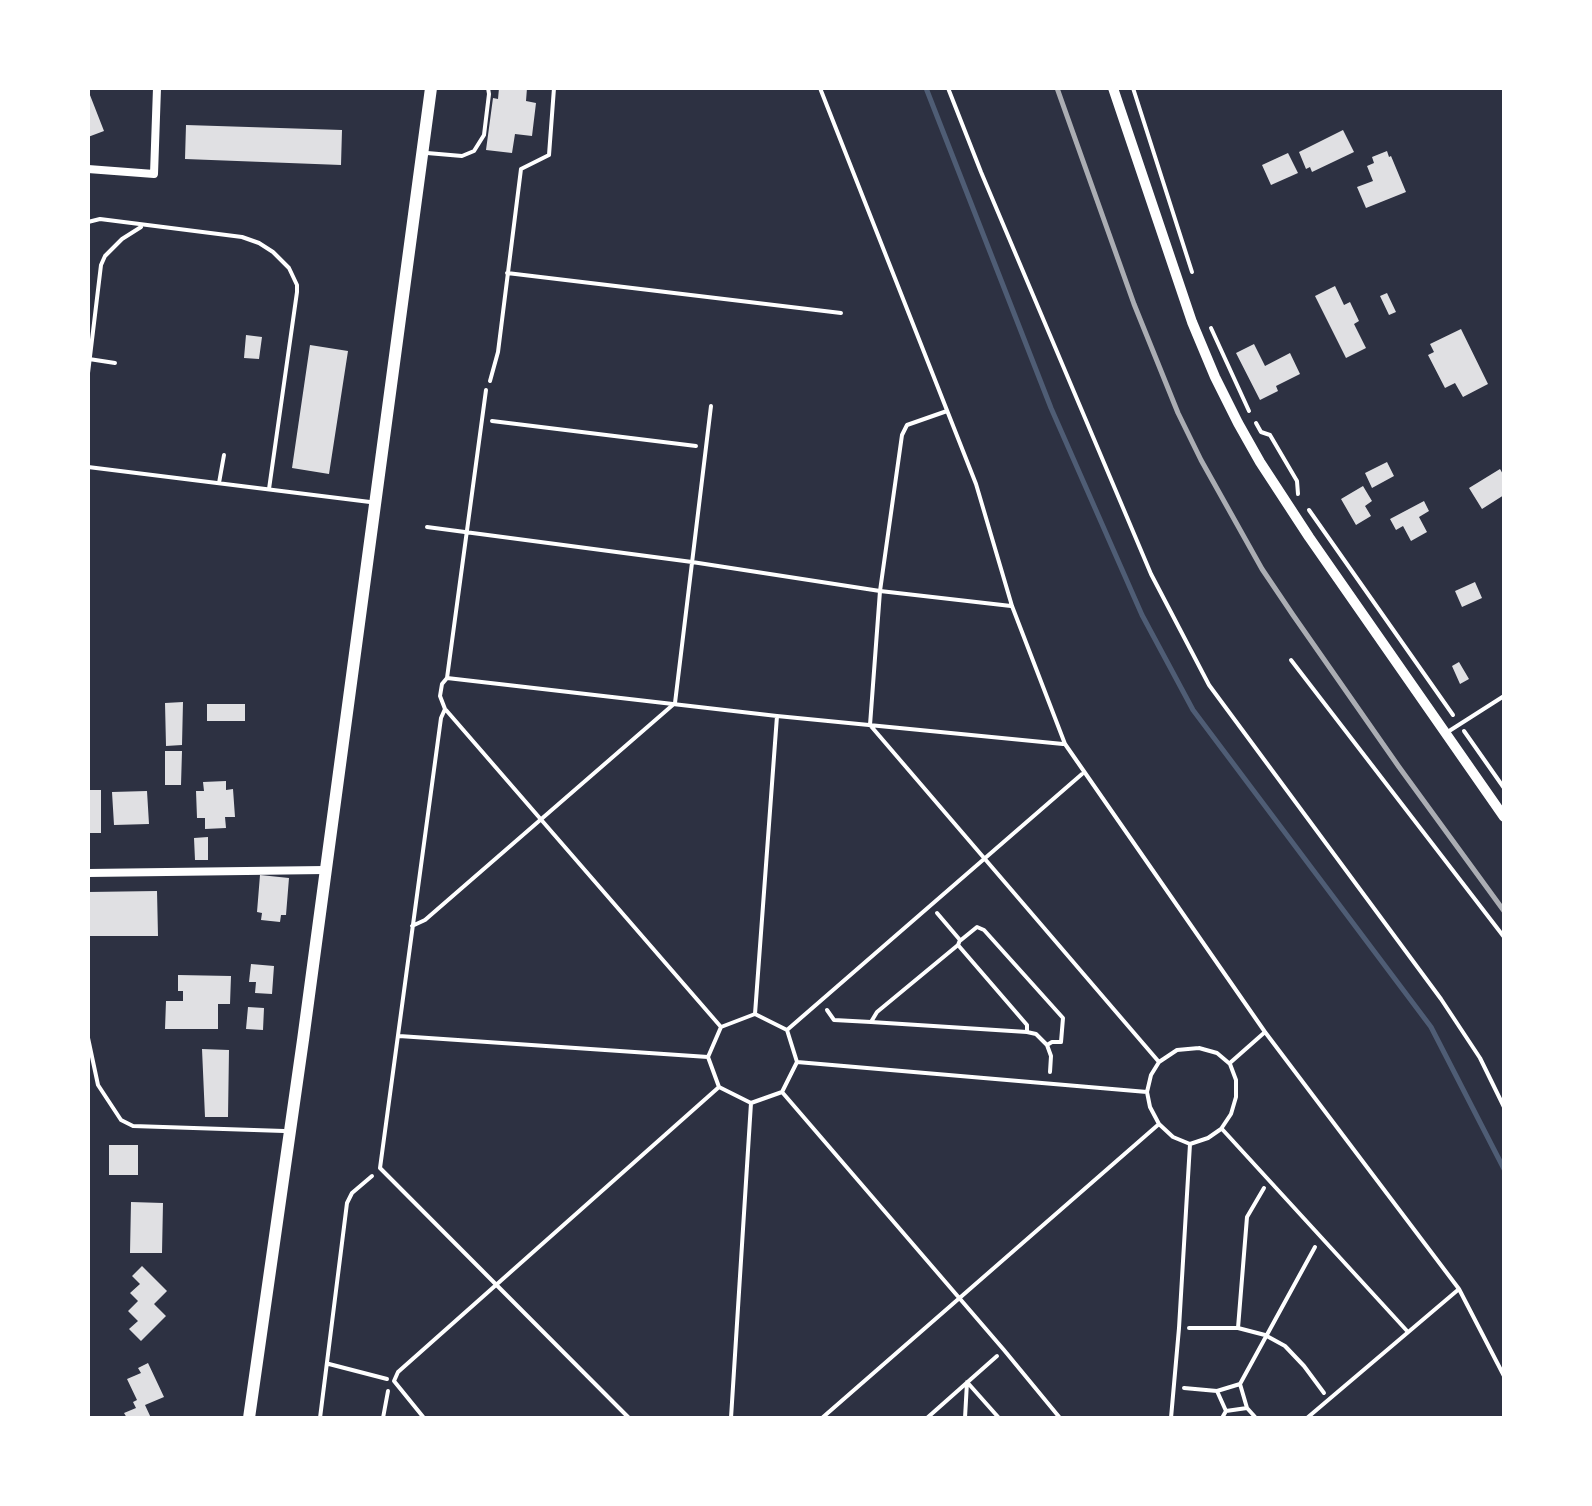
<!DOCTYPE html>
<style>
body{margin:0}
#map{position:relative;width:1592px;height:1506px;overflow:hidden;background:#2d3142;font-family:"Crimson Pro",serif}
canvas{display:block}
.frame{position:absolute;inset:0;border:90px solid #fff;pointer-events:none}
</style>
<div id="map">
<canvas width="1592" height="1506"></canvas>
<div class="frame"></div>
</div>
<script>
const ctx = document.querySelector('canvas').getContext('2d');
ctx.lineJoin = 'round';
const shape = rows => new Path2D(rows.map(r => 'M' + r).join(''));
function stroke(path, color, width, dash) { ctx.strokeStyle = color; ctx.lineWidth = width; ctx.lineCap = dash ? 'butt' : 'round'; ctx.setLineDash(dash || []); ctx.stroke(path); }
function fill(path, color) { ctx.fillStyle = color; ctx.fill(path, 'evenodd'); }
const stream = shape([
 [926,88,1051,408,1142,615,1193,710,1431,1027,1504,1169]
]);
const building = shape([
 [499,88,527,88,526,101,536,103,532,136,515,134,512,153,486,150,493,98,498,99],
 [88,90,104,131,88,137],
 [186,125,342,130,341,165,185,159],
 [1343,130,1354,152,1312,172,1310,167,1306,169,1299,152],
 [1387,151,1389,157,1391,156,1406,192,1366,208,1357,187,1373,181,1367,166,1374,163,1372,157],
 [1288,153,1298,173,1271,185,1262,165],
 [1335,286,1344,305,1350,302,1359,321,1354,324,1366,348,1346,358,1315,296],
 [1387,293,1396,312,1389,315,1380,296],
 [1461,329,1488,384,1463,397,1455,383,1445,388,1428,355,1434,352,1430,344],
 [246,335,262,337,259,359,244,358],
 [1254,344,1265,366,1290,353,1300,374,1276,386,1278,391,1260,400,1236,353],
 [310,345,348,351,329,474,292,468],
 [1387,462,1394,476,1372,488,1365,473],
 [1500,469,1504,476,1504,495,1482,509,1469,488],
 [1363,486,1372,501,1365,506,1371,516,1356,525,1341,499],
 [1424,501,1429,511,1419,517,1427,532,1411,541,1403,526,1396,530,1390,519],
 [1475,582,1482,598,1462,607,1455,591],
 [1459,662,1469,679,1460,684,1452,666],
 [183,702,182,745,166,746,165,703],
 [207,704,245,704,245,721,207,721],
 [165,751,182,751,181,785,165,785],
 [226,781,226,790,233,789,235,817,225,817,226,828,205,829,205,818,197,818,196,791,204,791,203,782],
 [88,790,101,790,101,833,88,833],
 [147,791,149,824,114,825,112,792],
 [208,837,208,860,195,860,194,838],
 [260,875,289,878,286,915,281,915,280,922,261,920,262,913,257,912],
 [157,891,158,936,88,936,88,892],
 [251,964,274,966,272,994,255,993,256,982,249,982],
 [178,975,231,976,230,1004,218,1004,218,1029,165,1029,166,1001,183,1001,183,991,178,991],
 [248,1007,264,1008,263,1030,246,1029],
 [202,1049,229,1050,228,1117,205,1117],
 [109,1145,138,1145,138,1175,109,1175],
 [131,1202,163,1203,162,1253,130,1253],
 [142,1266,167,1291,154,1304,166,1316,141,1341,129,1329,138,1321,128,1311,138,1301,130,1293,140,1284,132,1276],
 [148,1363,164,1397,145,1405,151,1418,127,1418,124,1413,136,1408,133,1402,137,1400,127,1379,141,1373,138,1368]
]);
const path = shape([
 [948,88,981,172,1151,574,1209,685,1441,999,1480,1058,1504,1107],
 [1133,88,1192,272],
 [507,273,841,313],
 [1211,328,1249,411],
 [490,381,498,352,521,169,549,155,554,88],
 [492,421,696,446],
 [1256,423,1261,432,1270,435,1297,481,1298,494],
 [1309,510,1453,715],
 [1291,660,1504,937],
 [1464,731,1504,788],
 [937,913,960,940,958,945,1027,1025,1027,1032,1036,1034,1047,1045,1051,1056,1050,1072],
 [961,940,977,927,984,930,1063,1018,1061,1042,1052,1042,1047,1045],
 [958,945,877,1012,871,1022,1027,1032],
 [827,1010,834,1020,871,1022],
 [1189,1328,1238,1328,1265,1335,1285,1346,1304,1366,1324,1393],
 [1238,1328,1247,1217,1264,1188],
 [329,1364,387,1379],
 [1240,1384,1247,1408,1256,1418],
 [1184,1388,1217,1391,1226,1411],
 [1217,1391,1240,1384,1315,1247],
 [320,1418,347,1203,352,1193,372,1176],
 [383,1418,388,1391],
 [927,1418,997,1356],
 [965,1418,967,1382,999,1418],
 [1222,1418,1226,1411,1247,1408]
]);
const service = shape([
 [820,88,976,484,1012,606,1065,744,1265,1032,1459,1289,1504,1376],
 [427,153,462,156,474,151,484,135,489,94,488,88],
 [88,222,100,219,242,237,259,243,273,252,289,268,297,285,297,292,269,489],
 [89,359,115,363],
 [88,373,101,265,105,256,122,239,141,227],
 [486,390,447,678,442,684,440,696,445,709,441,718,380,1168,629,1418],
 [947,411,907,425,902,435,880,591,870,725,1159,1062],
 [88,467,370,502],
 [219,483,224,455],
 [427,527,692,562,880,591,1011,606],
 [447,678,777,716,1063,744],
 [446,710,721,1027],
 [1446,733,1504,696],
 [412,926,425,920,675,703,711,406],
 [755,1014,777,716],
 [755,1014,787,1030,797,1062,782,1092,751,1103,719,1087,708,1057,721,1027,755,1014],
 [787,1030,1082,774],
 [399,1036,708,1057],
 [88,1038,98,1085,121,1120,133,1126,284,1131],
 [1199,1048,1217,1053,1230,1064,1236,1080,1236,1097,1231,1114,1221,1129,1208,1138,1190,1144,1173,1137,1159,1124,1150,1107,1147,1092,1151,1075,1159,1062,1177,1050,1199,1048],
 [797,1062,1147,1092],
 [1231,1062,1265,1032],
 [782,1092,1004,1350,1060,1418],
 [1222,1129,1408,1332],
 [424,1418,394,1381,398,1372,719,1087],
 [731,1418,751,1103],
 [822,1418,1159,1124],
 [1171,1418,1179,1328,1190,1144],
 [1307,1418,1459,1289]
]);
const minor = shape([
 [88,169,154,174,157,88],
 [88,873,325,870]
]);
const tertiary = shape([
 [1113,88,1192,322,1215,377,1238,423,1260,462,1309,537,1504,817]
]);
const primary = shape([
 [249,1418,303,1040,431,88]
]);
const rail = shape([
 [1057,88,1134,304,1178,413,1201,460,1262,569,1293,615,1399,767,1504,911]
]);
stroke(stream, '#4f5d75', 5);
fill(building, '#e0e0e3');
stroke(path, '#fff', 4);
stroke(service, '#fff', 4);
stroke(minor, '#fff', 8);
stroke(tertiary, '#fff', 10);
stroke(primary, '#fff', 12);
stroke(rail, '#abadb3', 5);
</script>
